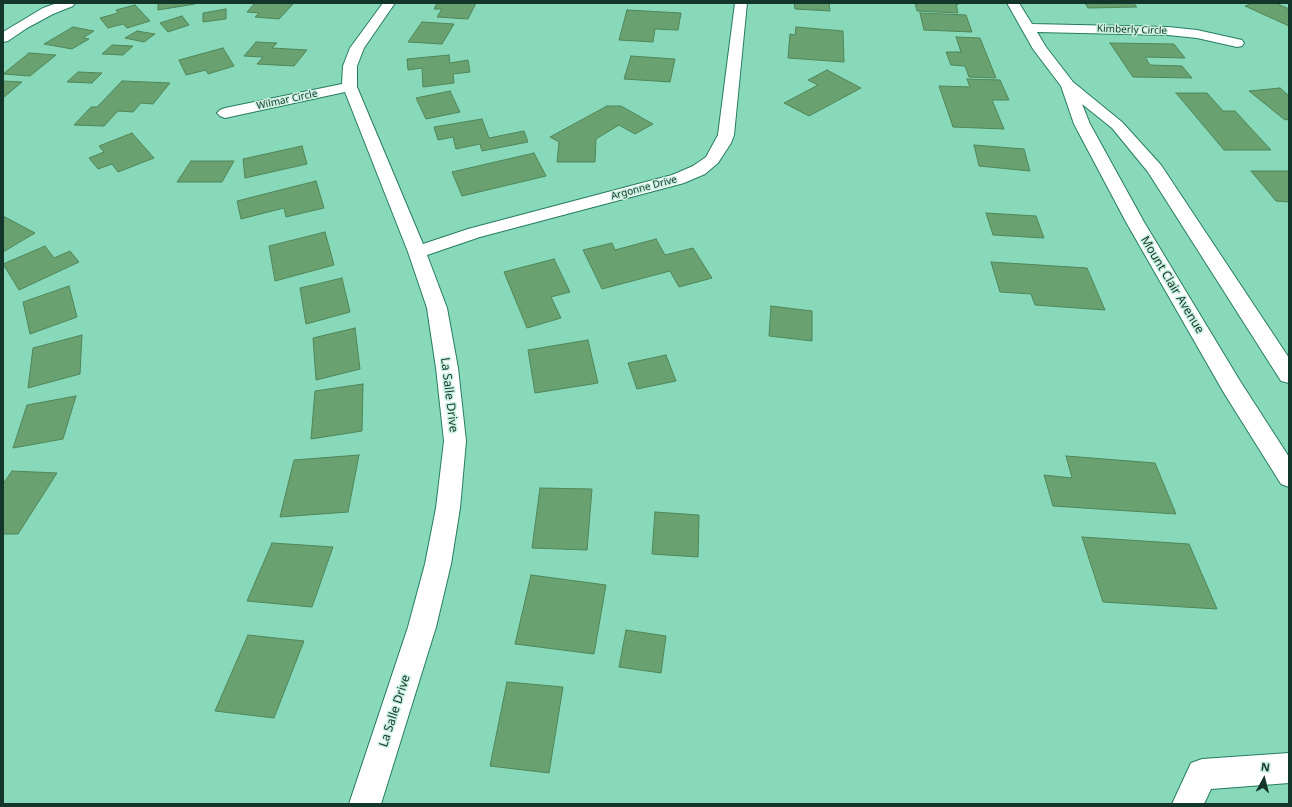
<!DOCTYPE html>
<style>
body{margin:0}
#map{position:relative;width:1292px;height:807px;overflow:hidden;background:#87d9ba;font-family:"Noto Sans",sans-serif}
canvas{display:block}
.frame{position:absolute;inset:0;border:4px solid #14362a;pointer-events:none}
.north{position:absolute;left:1244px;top:759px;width:40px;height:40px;-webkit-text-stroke:3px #c9f0e0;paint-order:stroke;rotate:7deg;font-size:11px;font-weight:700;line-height:16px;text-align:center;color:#14362a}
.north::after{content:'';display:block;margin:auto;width:14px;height:18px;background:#14362a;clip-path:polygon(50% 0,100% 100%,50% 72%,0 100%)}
</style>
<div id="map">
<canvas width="1292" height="807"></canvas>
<div class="frame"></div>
<div class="north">N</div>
</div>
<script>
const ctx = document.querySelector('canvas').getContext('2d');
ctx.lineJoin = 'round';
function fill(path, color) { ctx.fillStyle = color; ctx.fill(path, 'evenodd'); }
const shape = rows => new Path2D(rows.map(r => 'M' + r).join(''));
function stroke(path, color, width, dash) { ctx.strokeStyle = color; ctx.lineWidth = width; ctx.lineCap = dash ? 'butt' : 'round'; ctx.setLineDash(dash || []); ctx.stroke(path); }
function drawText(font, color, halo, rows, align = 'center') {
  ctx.font = font + ' "Noto Sans",sans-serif'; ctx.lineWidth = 3; ctx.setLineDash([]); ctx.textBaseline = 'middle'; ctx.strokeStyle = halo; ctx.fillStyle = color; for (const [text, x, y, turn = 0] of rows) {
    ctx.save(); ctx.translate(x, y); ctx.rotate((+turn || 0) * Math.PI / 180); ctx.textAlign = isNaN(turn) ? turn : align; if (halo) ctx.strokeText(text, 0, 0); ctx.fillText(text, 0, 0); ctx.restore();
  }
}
const building = shape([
 [158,3,195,3,195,4,158,10,158,3],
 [255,3,294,3,279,19,255,17,259,13,247,12,255,3],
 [437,3,476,3,468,19,437,17,442,9,434,9,437,3],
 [794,3,829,3,830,11,795,9,794,3],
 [915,3,957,3,958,5,956,4,958,13,917,11,915,3],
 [1085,3,1133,3,1137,7,1088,8,1085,3],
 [1254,3,1276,3,1289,9,1289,26,1245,6,1254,3],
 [135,5,150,21,127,28,123,24,108,28,100,18,118,13,116,10,135,5],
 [226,9,226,19,203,22,203,13,226,9],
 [627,10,681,13,678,30,655,29,653,42,619,40,627,10],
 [920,13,966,15,972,32,924,30,920,13],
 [182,16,189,25,168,32,160,23,182,16],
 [422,22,454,24,442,44,408,42,422,22],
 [73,27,94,31,83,38,89,39,72,49,44,44,73,27],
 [796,27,843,31,844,62,788,58,790,34,795,35,796,27],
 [137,31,155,34,144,42,125,38,137,31],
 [956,37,980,38,996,78,969,77,965,66,951,65,946,52,961,52,956,37],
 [256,42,277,43,272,48,307,50,294,66,257,64,263,57,244,56,256,42],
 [1110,43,1174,44,1185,58,1145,57,1150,65,1182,66,1192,78,1133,77,1110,43],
 [112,45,133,46,123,55,102,54,112,45],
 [223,48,234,66,208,74,206,70,186,75,179,60,223,48],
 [29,53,56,55,30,76,3,74,29,53],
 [449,55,450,63,468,60,470,72,453,74,454,83,423,87,422,68,408,70,407,59,449,55],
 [631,56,675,59,670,82,624,79,631,56],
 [827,70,861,88,809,116,784,103,818,85,808,80,827,70],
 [78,72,102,73,92,83,67,82,78,72],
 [967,79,1000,80,1009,100,992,100,1004,129,953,127,939,86,970,87,967,79],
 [3,81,22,82,3,98,3,81],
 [122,81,170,83,153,104,141,103,133,112,118,111,104,126,74,125,91,107,97,107,122,81],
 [1280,88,1289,96,1289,119,1285,120,1249,91,1280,88],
 [450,91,460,112,426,119,416,98,450,91],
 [1176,93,1207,93,1223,111,1235,111,1271,150,1224,150,1176,93],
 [607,106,621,106,653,124,635,134,619,125,596,139,595,162,557,162,559,142,550,137,607,106],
 [482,119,489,138,524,131,528,142,482,151,480,144,456,149,453,137,438,140,434,127,482,119],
 [132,133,154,158,118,172,112,164,98,169,89,158,104,152,99,146,132,133],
 [974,145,1024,149,1030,171,979,166,974,145],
 [302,146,307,164,245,178,243,159,302,146],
 [534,153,546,176,462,196,452,172,534,153],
 [191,161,234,161,222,182,177,182,191,161],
 [1251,171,1289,171,1289,202,1276,201,1251,171],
 [316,181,324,208,286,217,284,208,241,219,237,201,316,181],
 [986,213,1036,216,1044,238,993,235,986,213],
 [5,217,35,233,3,252,3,219,5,217],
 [325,232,334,265,275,281,269,246,325,232],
 [656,239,665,255,693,248,712,278,679,287,670,271,602,289,583,250,612,243,615,250,656,239],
 [45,246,54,258,70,251,79,262,19,290,3,264,45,246],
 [554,259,570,292,551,297,561,318,527,328,504,272,554,259],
 [991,262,1087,268,1105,310,1035,305,1031,294,1000,292,991,262],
 [342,278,350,312,306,324,300,288,342,278],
 [69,286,77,317,30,334,23,302,69,286],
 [771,306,812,311,812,341,769,336,771,306],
 [355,328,360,369,316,380,313,338,355,328],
 [82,335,80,374,28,388,33,348,82,335],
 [588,340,598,383,535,393,528,350,588,340],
 [666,355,676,381,637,389,628,363,666,355],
 [363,384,362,431,311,439,315,391,363,384],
 [76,396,63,439,13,448,27,405,76,396],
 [359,455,348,512,280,517,294,460,359,455],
 [1066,456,1155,463,1176,514,1053,506,1044,475,1072,478,1066,456],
 [12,471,57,473,18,534,3,534,3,484,12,471],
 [540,488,592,489,587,550,532,548,540,488],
 [655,512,699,515,698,557,652,554,655,512],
 [1082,537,1189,544,1217,609,1103,602,1082,537],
 [272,543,333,547,312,607,247,601,272,543],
 [531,575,606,585,594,654,515,644,531,575],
 [626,630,666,636,661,673,619,667,626,630],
 [248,635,304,641,274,718,215,711,248,635],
 [507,682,563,687,549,773,490,766,507,682]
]);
const minor = shape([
 [57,3,75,3,73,6,53,14,27,28,8,41,3,42,3,32,43,8,57,3],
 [383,3,395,3,364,48,357,66,357,87,423,244,468,229,672,175,693,166,706,157,718,135,735,3,747,3,734,135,731,143,718,163,705,174,684,183,480,237,427,255,447,308,458,368,466,441,460,508,451,564,436,627,381,804,349,804,408,627,425,564,436,508,444,441,436,368,427,308,408,252,345,92,225,118,220,116,217,113,220,110,225,108,342,84,343,66,350,48,383,3],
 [1007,3,1019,3,1032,24,1168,27,1197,30,1242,40,1244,43,1242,46,1237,47,1197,38,1168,35,1037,32,1046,47,1073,82,1122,122,1161,165,1289,358,1289,383,1281,381,1148,172,1112,128,1082,104,1090,124,1144,222,1240,381,1289,457,1289,487,1281,484,1224,393,1126,222,1074,124,1061,86,1033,49,1007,3],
 [1289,753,1289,783,1211,789,1204,804,1172,804,1191,763,1202,759,1289,753]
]);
const farStreetnames = [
 ["Kimberly Circle",1132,30,2],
 ["Wilmar Circle",287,100,-12],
 ["Argonne Drive",644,188,-15]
];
const streetNames = [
 ["Mount Clair Avenue",1172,285,59],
 ["La Salle Drive",449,395,83],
 ["La Salle Drive",395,711,-72]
];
fill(building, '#69a171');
stroke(building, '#4f8658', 1);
stroke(minor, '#267c61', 2);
fill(minor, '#fff');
drawText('10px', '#14362a', '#c9f0e0', farStreetnames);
drawText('12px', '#14362a', '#c9f0e0', streetNames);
</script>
